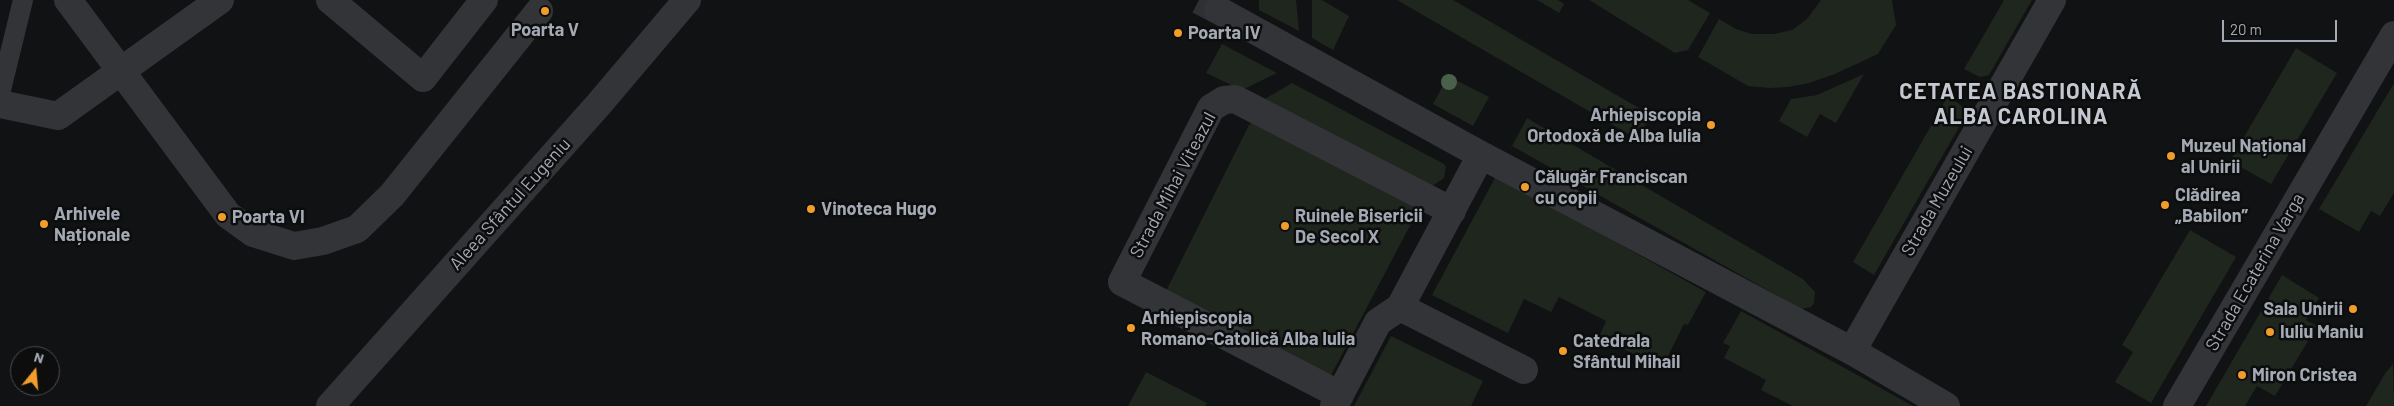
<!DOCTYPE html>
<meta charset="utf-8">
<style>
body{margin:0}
#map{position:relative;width:2394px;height:406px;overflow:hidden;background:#111213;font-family:Barlow,sans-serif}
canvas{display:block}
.north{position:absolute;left:10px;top:346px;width:50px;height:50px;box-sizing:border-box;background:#0d0d0e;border:1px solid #494c50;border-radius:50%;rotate:17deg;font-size:14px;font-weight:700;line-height:20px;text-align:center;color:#a3aab4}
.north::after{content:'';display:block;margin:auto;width:18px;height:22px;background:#f29c2a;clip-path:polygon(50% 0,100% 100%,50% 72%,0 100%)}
.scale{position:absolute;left:2222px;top:20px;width:115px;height:22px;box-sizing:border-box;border:2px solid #a3aab4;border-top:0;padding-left:6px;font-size:15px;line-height:18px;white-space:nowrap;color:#a3aab4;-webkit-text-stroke:4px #0d0d0e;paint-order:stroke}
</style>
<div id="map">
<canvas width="2394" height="406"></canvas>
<div class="north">N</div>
<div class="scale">20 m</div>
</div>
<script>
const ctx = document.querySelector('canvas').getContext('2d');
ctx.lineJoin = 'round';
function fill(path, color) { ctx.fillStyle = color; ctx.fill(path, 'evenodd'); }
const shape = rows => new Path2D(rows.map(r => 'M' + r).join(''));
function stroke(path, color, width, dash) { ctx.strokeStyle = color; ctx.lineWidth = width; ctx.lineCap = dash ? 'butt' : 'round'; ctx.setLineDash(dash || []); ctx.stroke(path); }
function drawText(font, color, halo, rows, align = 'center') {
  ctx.font = font + ' Barlow,sans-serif'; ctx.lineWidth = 5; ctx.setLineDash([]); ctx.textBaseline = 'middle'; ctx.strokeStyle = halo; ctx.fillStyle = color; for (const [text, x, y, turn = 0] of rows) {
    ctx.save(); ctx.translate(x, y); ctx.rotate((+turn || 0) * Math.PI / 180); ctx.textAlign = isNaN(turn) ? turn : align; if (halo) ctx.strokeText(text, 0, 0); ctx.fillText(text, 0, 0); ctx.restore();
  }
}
const green = shape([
 [1259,0,1296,0,1299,31,1259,10],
 [1312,0,1322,0,1349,16,1333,50,1312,38],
 [1397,0,1453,0,1651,115,1637,139],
 [1537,0,1558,0,1564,4,1559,13],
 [1589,0,1688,0,1710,13,1688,50,1675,53],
 [1821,0,1892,0,1896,25,1878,54,1835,74,1809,83,1788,87,1769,88,1748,86,1698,57,1719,19,1736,29,1752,34,1774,34,1792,30,1807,19],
 [2004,0,2032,0,1989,75,1980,77,1964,69],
 [1222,44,1277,73,1242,90,1206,73],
 [2296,48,2337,73,2271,184,2230,161],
 [1864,74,1836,123,1820,114,1807,137,1779,121,1791,99,1817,95],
 [1448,76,1489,97,1473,126,1433,104],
 [1292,83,1444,164,1446,167,1444,178,1431,187,1263,100],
 [2394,83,2394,193,2380,216,2371,211,2359,232,2319,209],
 [1948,96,1963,107,1964,116,1962,122,1874,275,1853,262],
 [1527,118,1803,279,1815,292,1814,303,1811,307,1801,309,1512,146],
 [1255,120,1422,203,1327,383,1163,297,1249,125],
 [1496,176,1706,292,1688,325,1684,324,1662,368,1599,337,1606,321,1559,297,1551,312,1524,299,1508,333,1432,295],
 [2190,230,2236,257,2151,403,2115,382,2133,352,2122,345],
 [2282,275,2319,298,2306,320,2317,326,2275,396,2257,386,2245,406,2206,406],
 [1741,311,1861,377,1913,406,1793,406,1761,390,1766,380,1724,358,1730,346,1723,343],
 [1391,336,1483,381,1471,406,1354,406],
 [2393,364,2394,406,2366,406,2386,372],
 [1146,372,1207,403,1205,406,1128,406]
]);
const pedestrianTunnel = shape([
 [1199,0,1218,10]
]);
const service = shape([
 [0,94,23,0]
]);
const pedestrian = shape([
 [68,0,228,215,253,233,294,246,323,241,357,229,392,195,539,11],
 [330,0,423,78,484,0],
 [1218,10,1481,155,1852,351,1946,406],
 [0,104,58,116,220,0],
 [1400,307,1524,370],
 [1340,395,1122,282,1211,108,1224,100,1235,99,1452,211],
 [330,406,599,104,687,0],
 [1334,406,1378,322,1400,307,1481,155],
 [2177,406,2394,35]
]);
const minor = shape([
 [1852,351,2052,0]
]);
const trees = [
 [1449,82]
];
const markers = [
 [545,11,5,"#f29c2a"],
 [1178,33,5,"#f29c2a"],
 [1711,125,5,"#f29c2a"],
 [2171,156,5,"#f29c2a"],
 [1525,187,5,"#f29c2a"],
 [2165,205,5,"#f29c2a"],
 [811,209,5,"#f29c2a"],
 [222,217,5,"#f29c2a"],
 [44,224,5,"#f29c2a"],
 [1285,226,5,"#f29c2a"],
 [2353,309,5,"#f29c2a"],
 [1131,328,5,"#f29c2a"],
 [2270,332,5,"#f29c2a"],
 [1563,351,5,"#f29c2a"],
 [2242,375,5,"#f29c2a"]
];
const poiNames = [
 ["Poarta V",545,30,"center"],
 ["Poarta IV",1188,33],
 ["Arhiepiscopia",1701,115,"right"],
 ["Ortodoxă de Alba Iulia",1701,136,"right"],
 ["Muzeul Național",2181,146],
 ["al Unirii",2181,167],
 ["Călugăr Franciscan",1535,177],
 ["cu copii",1535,198],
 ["Clădirea",2175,195],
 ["„Babilon”",2175,216],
 ["Vinoteca Hugo",821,209],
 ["Arhivele",54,214],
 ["Naționale",54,235],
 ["Ruinele Bisericii",1295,216],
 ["De Secol X",1295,237],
 ["Poarta VI",232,217],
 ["Sala Unirii",2343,309,"right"],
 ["Arhiepiscopia",1141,318],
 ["Romano-Catolică Alba Iulia",1141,339],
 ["Iuliu Maniu",2280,332],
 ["Catedrala",1573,341],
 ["Sfântul Mihail",1573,362],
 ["Miron Cristea",2252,375]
];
const streetNames = [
 ["Strada Mihai Viteazul",1173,185,-62],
 ["Strada Muzeului",1937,201,-60],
 ["Aleea Sfântul Eugeniu",510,204,-48],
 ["Strada Ecaterina Varga",2255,272,-60]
];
const districtNames = [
 ["CETATEA BASTIONARĂ",2021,92],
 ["ALBA CAROLINA",2021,117]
];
fill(green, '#1e261e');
stroke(pedestrianTunnel, '#2e3033', 28, [28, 14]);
stroke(service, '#323438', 20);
stroke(pedestrian, '#323438', 28);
stroke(minor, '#323438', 28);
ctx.fillStyle = '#4b604b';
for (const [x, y] of trees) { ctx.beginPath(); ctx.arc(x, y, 8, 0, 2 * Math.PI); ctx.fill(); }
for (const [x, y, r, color] of markers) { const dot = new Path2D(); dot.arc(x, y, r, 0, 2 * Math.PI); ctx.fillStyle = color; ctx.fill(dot); stroke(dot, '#0d0d0e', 2); }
drawText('bold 18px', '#a3aab4', '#0d0d0e', poiNames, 'left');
drawText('18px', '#a3aab4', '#0d0d0e', streetNames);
ctx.letterSpacing = '1px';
drawText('bold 22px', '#c4c8d0', '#0d0d0e', districtNames);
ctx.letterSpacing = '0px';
</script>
